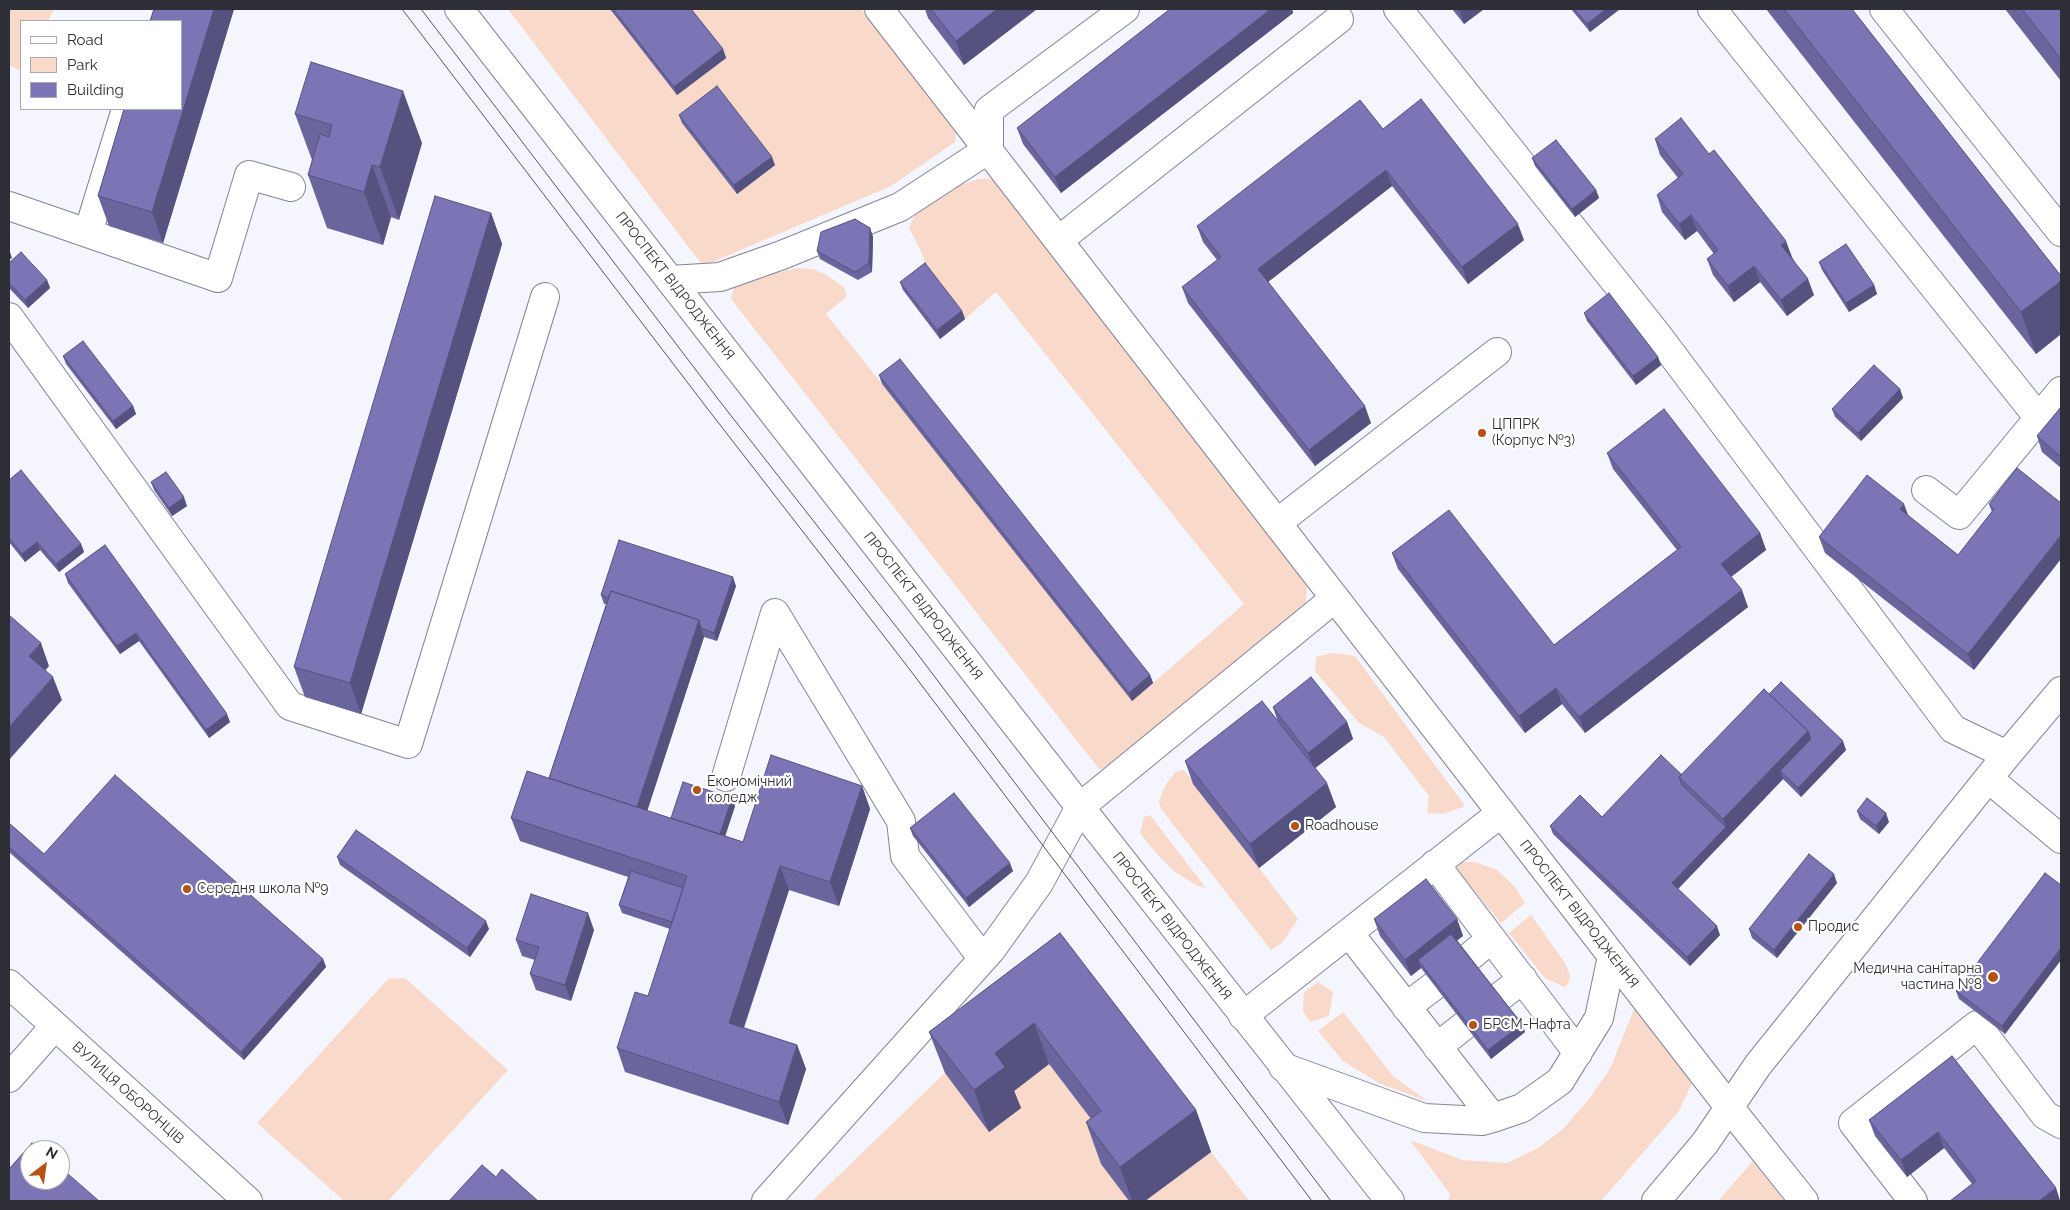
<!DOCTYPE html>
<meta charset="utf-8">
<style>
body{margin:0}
#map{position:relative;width:2070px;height:1210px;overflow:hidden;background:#f5f5fe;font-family:Raleway,sans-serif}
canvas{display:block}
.frame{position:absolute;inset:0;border:10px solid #2e2e37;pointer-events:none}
.legend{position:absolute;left:20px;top:20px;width:162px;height:90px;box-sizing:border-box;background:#fff;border:1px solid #ababaf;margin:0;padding:6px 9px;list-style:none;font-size:15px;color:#2e2e37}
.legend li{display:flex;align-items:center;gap:10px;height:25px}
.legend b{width:25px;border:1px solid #ababaf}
.north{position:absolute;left:20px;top:1140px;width:50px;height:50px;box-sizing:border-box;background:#fff;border:1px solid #ababaf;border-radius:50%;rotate:30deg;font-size:14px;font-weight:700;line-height:20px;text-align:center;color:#2e2e37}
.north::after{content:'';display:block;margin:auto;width:18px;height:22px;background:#b45313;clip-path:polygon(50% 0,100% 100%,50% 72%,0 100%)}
</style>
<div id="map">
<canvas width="2070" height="1210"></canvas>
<div class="frame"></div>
<ul class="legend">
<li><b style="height:6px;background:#fff"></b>Road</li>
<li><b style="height:14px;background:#f8d9ca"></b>Park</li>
<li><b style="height:14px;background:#7b75b6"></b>Building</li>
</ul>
<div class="north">N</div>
</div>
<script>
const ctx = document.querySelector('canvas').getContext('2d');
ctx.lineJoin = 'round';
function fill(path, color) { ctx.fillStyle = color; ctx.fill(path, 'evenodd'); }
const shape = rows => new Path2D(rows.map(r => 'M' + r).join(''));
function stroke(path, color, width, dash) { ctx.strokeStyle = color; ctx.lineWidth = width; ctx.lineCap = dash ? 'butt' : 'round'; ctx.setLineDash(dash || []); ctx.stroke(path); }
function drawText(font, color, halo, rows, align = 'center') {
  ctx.font = font + ' Raleway,sans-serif'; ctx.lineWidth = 4.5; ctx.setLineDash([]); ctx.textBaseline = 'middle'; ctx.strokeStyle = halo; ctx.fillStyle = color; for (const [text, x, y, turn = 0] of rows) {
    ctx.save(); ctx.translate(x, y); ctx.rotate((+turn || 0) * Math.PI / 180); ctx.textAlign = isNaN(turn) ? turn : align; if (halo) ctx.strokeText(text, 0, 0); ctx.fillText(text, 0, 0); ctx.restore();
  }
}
const green = shape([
 [9,9,54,9,48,21,21,21,21,71,9,65],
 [508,9,861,9,951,125,956,134,955,142,891,186,703,266],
 [993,178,1301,566,1307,585,1306,604,1298,615,1106,768,1099,769,731,299,735,284,796,268,813,269,826,275,844,287,847,296,826,314,882,384,1153,683,1244,604,996,292,965,319,928,271,921,251,909,228,914,216,923,208,960,185,979,179],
 [1333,653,1355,656,1465,806,1444,814,1427,813,1429,796,1384,737,1359,723,1315,671,1316,657],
 [1184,770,1298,919,1282,943,1271,950,1161,809,1159,801,1165,786,1175,772],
 [1150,815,1206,888,1198,886,1175,872,1156,853,1140,833,1144,817],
 [1460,862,1475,862,1497,870,1515,887,1525,903,1501,923,1457,870],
 [1531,915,1565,963,1570,976,1568,984,1564,987,1545,978,1509,933],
 [405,978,508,1070,388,1201,344,1201,257,1123,388,979],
 [1318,982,1333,992,1329,1016,1311,1022,1303,1012,1304,992],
 [1634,1009,1692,1083,1679,1111,1601,1201,1448,1201,1450,1194,1410,1140,1462,1160,1507,1163,1538,1148,1563,1129,1590,1098,1610,1069],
 [1343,1012,1393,1076,1427,1101,1379,1083,1343,1061,1318,1031],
 [1049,1064,1116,1152,1129,1201,812,1201,945,1073,1010,1094],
 [1211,1152,1249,1201,1145,1201],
 [1753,1161,1784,1201,1718,1201]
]);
const minor = shape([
 [1398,9,1656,333,1953,729,2007,755],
 [1712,9,2038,417],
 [1884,9,2061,232],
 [9,206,218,278,249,175,291,187],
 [88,233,126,109],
 [1059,240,1339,19],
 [670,280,720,277,782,255,900,207,989,149,989,110,1125,9],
 [9,317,290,706,408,744,545,297],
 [1926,490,1959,515,2061,391],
 [1277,523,1497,352],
 [726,777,775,613,901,821,905,856,983,959],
 [1989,779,2061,839],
 [1435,864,1578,1053],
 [1349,933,1493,1118],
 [1467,959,1491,939],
 [9,984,248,1201],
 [1498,998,1523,979],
 [1406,1007,1434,986],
 [1243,1016,1501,813],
 [1437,1047,1465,1025],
 [1283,1067,1424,1118,1482,1121,1493,1118,1522,1108,1560,1081,1599,1018,1612,956],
 [9,1078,54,1027],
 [766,1201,991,950,1039,883,1080,807,1335,598],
 [1656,1201,1705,1143,1758,1065,2007,755,2061,691],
 [1913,1201,1853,1123,1977,1025,2045,1115,2061,1124]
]);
const major = shape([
 [459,9,1080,807,1390,1201],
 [879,9,1729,1107,1804,1201]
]);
const tram = shape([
 [402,9,707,408,904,662,1312,1201],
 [421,9,718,399,916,652,1331,1201]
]);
const wall = shape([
 [154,9,234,9,163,243,109,226,98,196],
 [610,9,691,9,723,49,726,58,677,95],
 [925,9,1037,9,964,65,928,18],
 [1170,9,1292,9,1293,13,1061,193,1023,144,1017,128],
 [1452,9,1484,9,1464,24],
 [1571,9,1620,9,1590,32],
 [1766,9,1852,9,2061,276,2061,334,2036,354],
 [2005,9,2061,9,2061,81],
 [295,114,422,143,399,220,391,217,383,245,327,228,308,175,312,160],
 [679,115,775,165,737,194,682,123],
 [1383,129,1524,240,1468,284,1392,186,1268,282,1371,423,1315,466,1188,303,1182,287,1217,260,1203,242,1197,226],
 [1655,139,1792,257,1814,295,1787,316,1760,282,1734,302,1713,275,1707,259,1714,254,1697,231,1685,240,1662,212,1657,195,1678,178,1660,155],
 [1532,158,1596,190,1599,198,1575,217,1535,166],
 [491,213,502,244,361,714,305,697,294,667],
 [870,228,873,237,872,272,858,280,820,259,817,251],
 [1819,262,1874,285,1877,294,1849,312,1822,270],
 [9,263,47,280,50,288,28,308,9,288],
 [900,282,962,311,965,319,940,339,903,290],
 [1584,313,1658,357,1661,365,1636,385,1587,321],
 [63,356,133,406,136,414,116,429,66,364],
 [879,375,1150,675,1153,683,1132,701,882,384],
 [1900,389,1903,398,1861,441,1835,417,1832,409],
 [2061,407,2061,468,2042,452,2037,436],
 [1607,453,1760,533,1766,550,1731,577,1748,607,1585,733,1562,704,1525,733,1398,569,1392,553,1554,645,1677,550,1613,469],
 [2017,468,1974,670,1825,553,1819,537,1908,516,1958,555,1992,512,1989,504],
 [9,480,81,544,84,552,59,572,40,550,25,562,9,542],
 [151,482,187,506,172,516,154,490],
 [105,545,230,722,209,738,139,641,120,654,68,583,65,574],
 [736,586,717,641,704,637,647,811,671,818,732,798,735,806,725,836,743,842,862,786,870,809,839,906,789,890,744,1028,797,1045,806,1069,788,1125,625,1072,617,1048,648,996,670,929,622,913,619,905,628,877,520,841,511,818,549,778,606,604,604,604,601,595],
 [1769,694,1846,750,1801,797,1783,779,1678,889,1720,935,1690,966,1553,834,1550,826,1602,817,1682,775],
 [1273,707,1347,722,1353,739,1315,768,1336,807,1259,868,1193,784,1185,761,1277,719],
 [1857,811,1889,822,1879,834,1860,819],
 [9,823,44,854,323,959,326,967,244,1060,9,852],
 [910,828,1013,871,969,907,913,836],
 [337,857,489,929,470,957,340,865],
 [1837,883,1777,958,1752,938,1749,929],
 [2061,885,2061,960,2005,1034,1959,999,1956,991],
 [1374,919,1457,919,1463,936,1457,940,1522,1024,1525,1032,1491,1059,1421,968,1411,976,1380,936],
 [594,930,571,1001,536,990,530,974,535,960,522,956,516,940],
 [1060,933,1196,1110,1211,1152,1145,1201,1129,1201,1101,1164,1086,1122,1091,1119,1049,1064,1014,1091,1021,1108,989,1132,945,1073,929,1032],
 [1952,1056,2056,1188,2060,1201,1950,1201,1972,1184,1944,1148,1907,1177,1875,1136,1869,1120]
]);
const shadedWall = shape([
 [214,9,234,9,163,243,152,212],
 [997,9,1037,9,964,65,956,41],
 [1271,9,1292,9,1293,13,1061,193,1055,177],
 [1459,9,1484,9,1464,24],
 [1606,9,1620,9,1590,32,1587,24],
 [723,49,726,58,677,95,674,87],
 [403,91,422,143,399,220,380,167],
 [772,157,775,165,737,194,734,185],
 [372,165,391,217,383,245,364,192],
 [1386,170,1392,186,1264,285,1258,269],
 [1596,190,1599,198,1575,217,1572,209],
 [491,213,502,244,361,714,350,683],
 [1691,215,1697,231,1685,240,1679,224],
 [1518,224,1524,240,1468,284,1462,267],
 [870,228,873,237,872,272,869,263],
 [1786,241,1792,257,1787,261,1781,245],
 [9,249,12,258,9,260],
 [1754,266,1760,282,1734,302,1728,286],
 [1808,279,1814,295,1787,316,1781,300],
 [47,280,50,288,28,308,25,300],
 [2061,281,2061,334,2036,354,2021,312],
 [1874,285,1877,294,1849,312,1846,303],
 [962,311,965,319,940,339,937,330],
 [1658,357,1661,365,1636,385,1633,376],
 [1900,389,1903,398,1861,441,1858,433],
 [133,406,136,414,116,429,113,421],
 [1365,406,1371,423,1315,466,1309,450],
 [184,497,187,506,172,516,169,508],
 [1904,504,1910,520,1900,509],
 [1760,533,1766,550,1727,580,1721,564],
 [2061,535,2061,559,1974,670,1968,654],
 [37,542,40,550,25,562,22,554],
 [81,544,84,552,59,572,56,564],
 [733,577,736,586,717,641,714,633],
 [1742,590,1748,607,1585,733,1579,717],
 [699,620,704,637,641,830,635,813],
 [136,633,139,641,120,654,117,646],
 [41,643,49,666,37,680,29,656],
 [1150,675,1153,683,1132,701,1129,693],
 [53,677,62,700,9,760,9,727],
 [1556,688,1562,704,1525,733,1519,716],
 [227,714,230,722,209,738,206,730],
 [1347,722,1353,739,1314,769,1308,753],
 [1808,731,1814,747,1780,771,1783,779,1729,836,1723,819],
 [1843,741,1846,750,1801,797,1798,788],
 [1327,783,1336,807,1259,868,1250,844],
 [862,786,870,809,839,906,830,882],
 [732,798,735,806,719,855,716,847],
 [1886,813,1889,822,1879,834,1876,826],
 [1726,827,1729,836,1675,892,1672,883],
 [1010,863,1013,871,969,907,966,898],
 [780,866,789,890,737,1046,729,1023],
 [1834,874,1837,883,1777,958,1774,950],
 [588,913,594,930,571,1001,565,985],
 [1457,919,1463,936,1423,967,1418,960,1421,968,1411,976,1405,960],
 [486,921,489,929,470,957,467,948],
 [1717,926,1720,935,1690,966,1687,957],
 [2061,948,2061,960,2005,1034,2002,1026],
 [323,959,326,967,244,1060,241,1052],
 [1034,1023,1049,1064,1014,1091,1021,1108,989,1132,974,1090,995,1053],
 [1522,1024,1525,1032,1491,1059,1488,1050],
 [797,1045,806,1069,788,1125,779,1102],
 [1196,1110,1211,1152,1145,1201,1132,1201,1120,1167],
 [1938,1132,1944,1148,1907,1177,1901,1160],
 [2056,1188,2060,1201,2039,1201]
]);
const building = shape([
 [154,9,214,9,152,212,98,196,124,109,181,109,181,21,150,21,154,9],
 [613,9,691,9,723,49,674,87,613,9],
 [931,9,997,9,956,41,931,9],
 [1170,9,1271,9,1055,177,1017,128,1170,9],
 [1574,9,1606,9,1587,24,1574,9],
 [1784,9,1852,9,2061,276,2061,281,2021,312,1784,9],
 [2022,9,2061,9,2061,59,2022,9],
 [311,62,403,91,380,167,372,165,364,192,308,175,320,134,329,137,332,125,295,114,311,62],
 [717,86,772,157,734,185,679,115,717,86],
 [1421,99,1518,224,1462,267,1386,170,1258,269,1365,406,1309,450,1182,287,1221,257,1197,226,1360,100,1383,129,1421,99],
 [1681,118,1709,154,1714,150,1786,241,1781,245,1808,279,1781,300,1754,266,1728,286,1707,259,1718,250,1691,215,1679,224,1657,195,1683,174,1655,139,1681,118],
 [1556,140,1596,190,1572,209,1532,158,1556,140],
 [435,196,491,213,350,683,294,667,435,196],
 [855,219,870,228,869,263,855,272,817,251,821,232,855,219],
 [1846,244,1874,285,1846,303,1819,262,1846,244],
 [21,252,47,280,25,300,9,283,9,263,21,252],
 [925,263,962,311,937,330,900,282,925,263],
 [1609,293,1658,357,1633,376,1584,313,1609,293],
 [83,341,133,406,113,421,63,356,83,341],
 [900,359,1150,675,1129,693,879,375,900,359],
 [1874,365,1900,389,1858,433,1832,409,1874,365],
 [2061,407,2061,457,2037,436,2061,407],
 [1664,409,1760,533,1721,564,1742,590,1579,717,1556,688,1519,716,1392,553,1449,510,1554,645,1681,547,1607,453,1664,409],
 [2017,468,2061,503,2061,535,1968,654,1819,537,1867,475,1904,504,1900,509,1958,555,1994,509,1989,504,2017,468],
 [21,470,81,544,56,564,37,542,22,554,9,538,9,480,21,470],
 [166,472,184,497,169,508,151,482,166,472],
 [619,540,733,577,714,633,701,628,699,620,611,591,608,598,601,595,619,540],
 [105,545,227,714,206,730,136,633,117,646,65,574,105,545],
 [611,591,699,620,637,807,549,778,611,591],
 [9,615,41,643,29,656,53,677,9,727,9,615],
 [1311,677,1347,722,1308,753,1273,707,1311,677],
 [1781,682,1843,741,1798,788,1780,771,1811,739,1808,731,1769,694,1781,682],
 [1764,689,1808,731,1723,819,1679,777,1764,689],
 [1262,701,1327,783,1250,844,1185,761,1262,701],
 [771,755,862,786,830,882,780,866,729,1023,797,1045,779,1102,617,1048,635,992,648,996,687,876,511,818,527,771,743,842,771,755],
 [1661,755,1682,775,1679,777,1682,785,1726,827,1672,883,1717,926,1687,957,1550,826,1580,795,1602,817,1661,755],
 [115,775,323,959,241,1052,9,847,9,823,44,854,115,775],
 [683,782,732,798,720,834,671,818,683,782],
 [954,793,1010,863,966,898,910,828,954,793],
 [1867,798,1886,813,1876,826,1857,811,1867,798],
 [356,830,486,921,467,948,337,857,356,830],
 [1809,854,1834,874,1774,950,1749,929,1809,854],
 [631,871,683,888,672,922,619,905,631,871],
 [2045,873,2061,885,2061,948,2002,1026,1956,991,2045,873],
 [1426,879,1457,919,1405,960,1374,919,1426,879],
 [531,894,588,913,565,985,530,974,539,947,516,940,531,894],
 [1060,933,1196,1110,1120,1167,1086,1122,1101,1111,1034,1023,995,1053,1005,1067,974,1090,929,1032,1060,933],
 [1451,934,1522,1024,1488,1050,1418,960,1451,934],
 [1952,1056,2056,1188,2039,1201,1950,1201,1976,1181,1938,1132,1901,1160,1869,1120,1952,1056],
 [32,1143,40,1150,30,1150,30,1180,60,1180,60,1167,99,1201,9,1201,9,1169,32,1143],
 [482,1165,496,1177,502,1169,538,1201,449,1201,482,1165]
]);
const markers = [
 [1482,433,5,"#b45313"],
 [697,790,5,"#b45313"],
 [1295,826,5,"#b45313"],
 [187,889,5,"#b45313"],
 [1798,927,5,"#b45313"],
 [1993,977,6,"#b45313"],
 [1473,1025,5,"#b45313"]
];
const streetNames = [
 ["ПРОСПЕКТ ВІДРОДЖЕННЯ",675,286,52],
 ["ПРОСПЕКТ ВІДРОДЖЕННЯ",923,606,52],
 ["ПРОСПЕКТ ВІДРОДЖЕННЯ",1579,914,52],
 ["ПРОСПЕКТ ВІДРОДЖЕННЯ",1172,926,52],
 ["ВУЛИЦЯ ОБОРОНЦІВ",128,1093,42]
];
const poiNames = [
 ["ЦППРК",1492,425],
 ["(Корпус №3)",1492,441],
 ["Економічний",707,782],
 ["коледж",707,798],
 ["Roadhouse",1305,826],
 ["Середня школа №9",197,889],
 ["Продис",1808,927],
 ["Медична санітарна",1982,969,"right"],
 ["частина №8",1982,985,"right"],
 ["БРСМ-Нафта",1483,1025]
];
fill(green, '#f8d9ca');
stroke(minor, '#848398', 30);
stroke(major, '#848398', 30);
stroke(minor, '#fff', 28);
stroke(major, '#fff', 28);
stroke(tram, '#55555e', 1);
fill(wall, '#6a659d');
fill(shadedWall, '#56527f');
fill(building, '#7b75b6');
stroke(building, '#56527f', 1);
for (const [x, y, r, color] of markers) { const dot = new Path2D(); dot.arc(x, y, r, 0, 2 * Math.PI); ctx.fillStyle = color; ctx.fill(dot); stroke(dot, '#fff', 2); }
drawText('14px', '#2e2e37', '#fff', streetNames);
drawText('14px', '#2e2e37', '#fff', poiNames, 'left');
</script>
